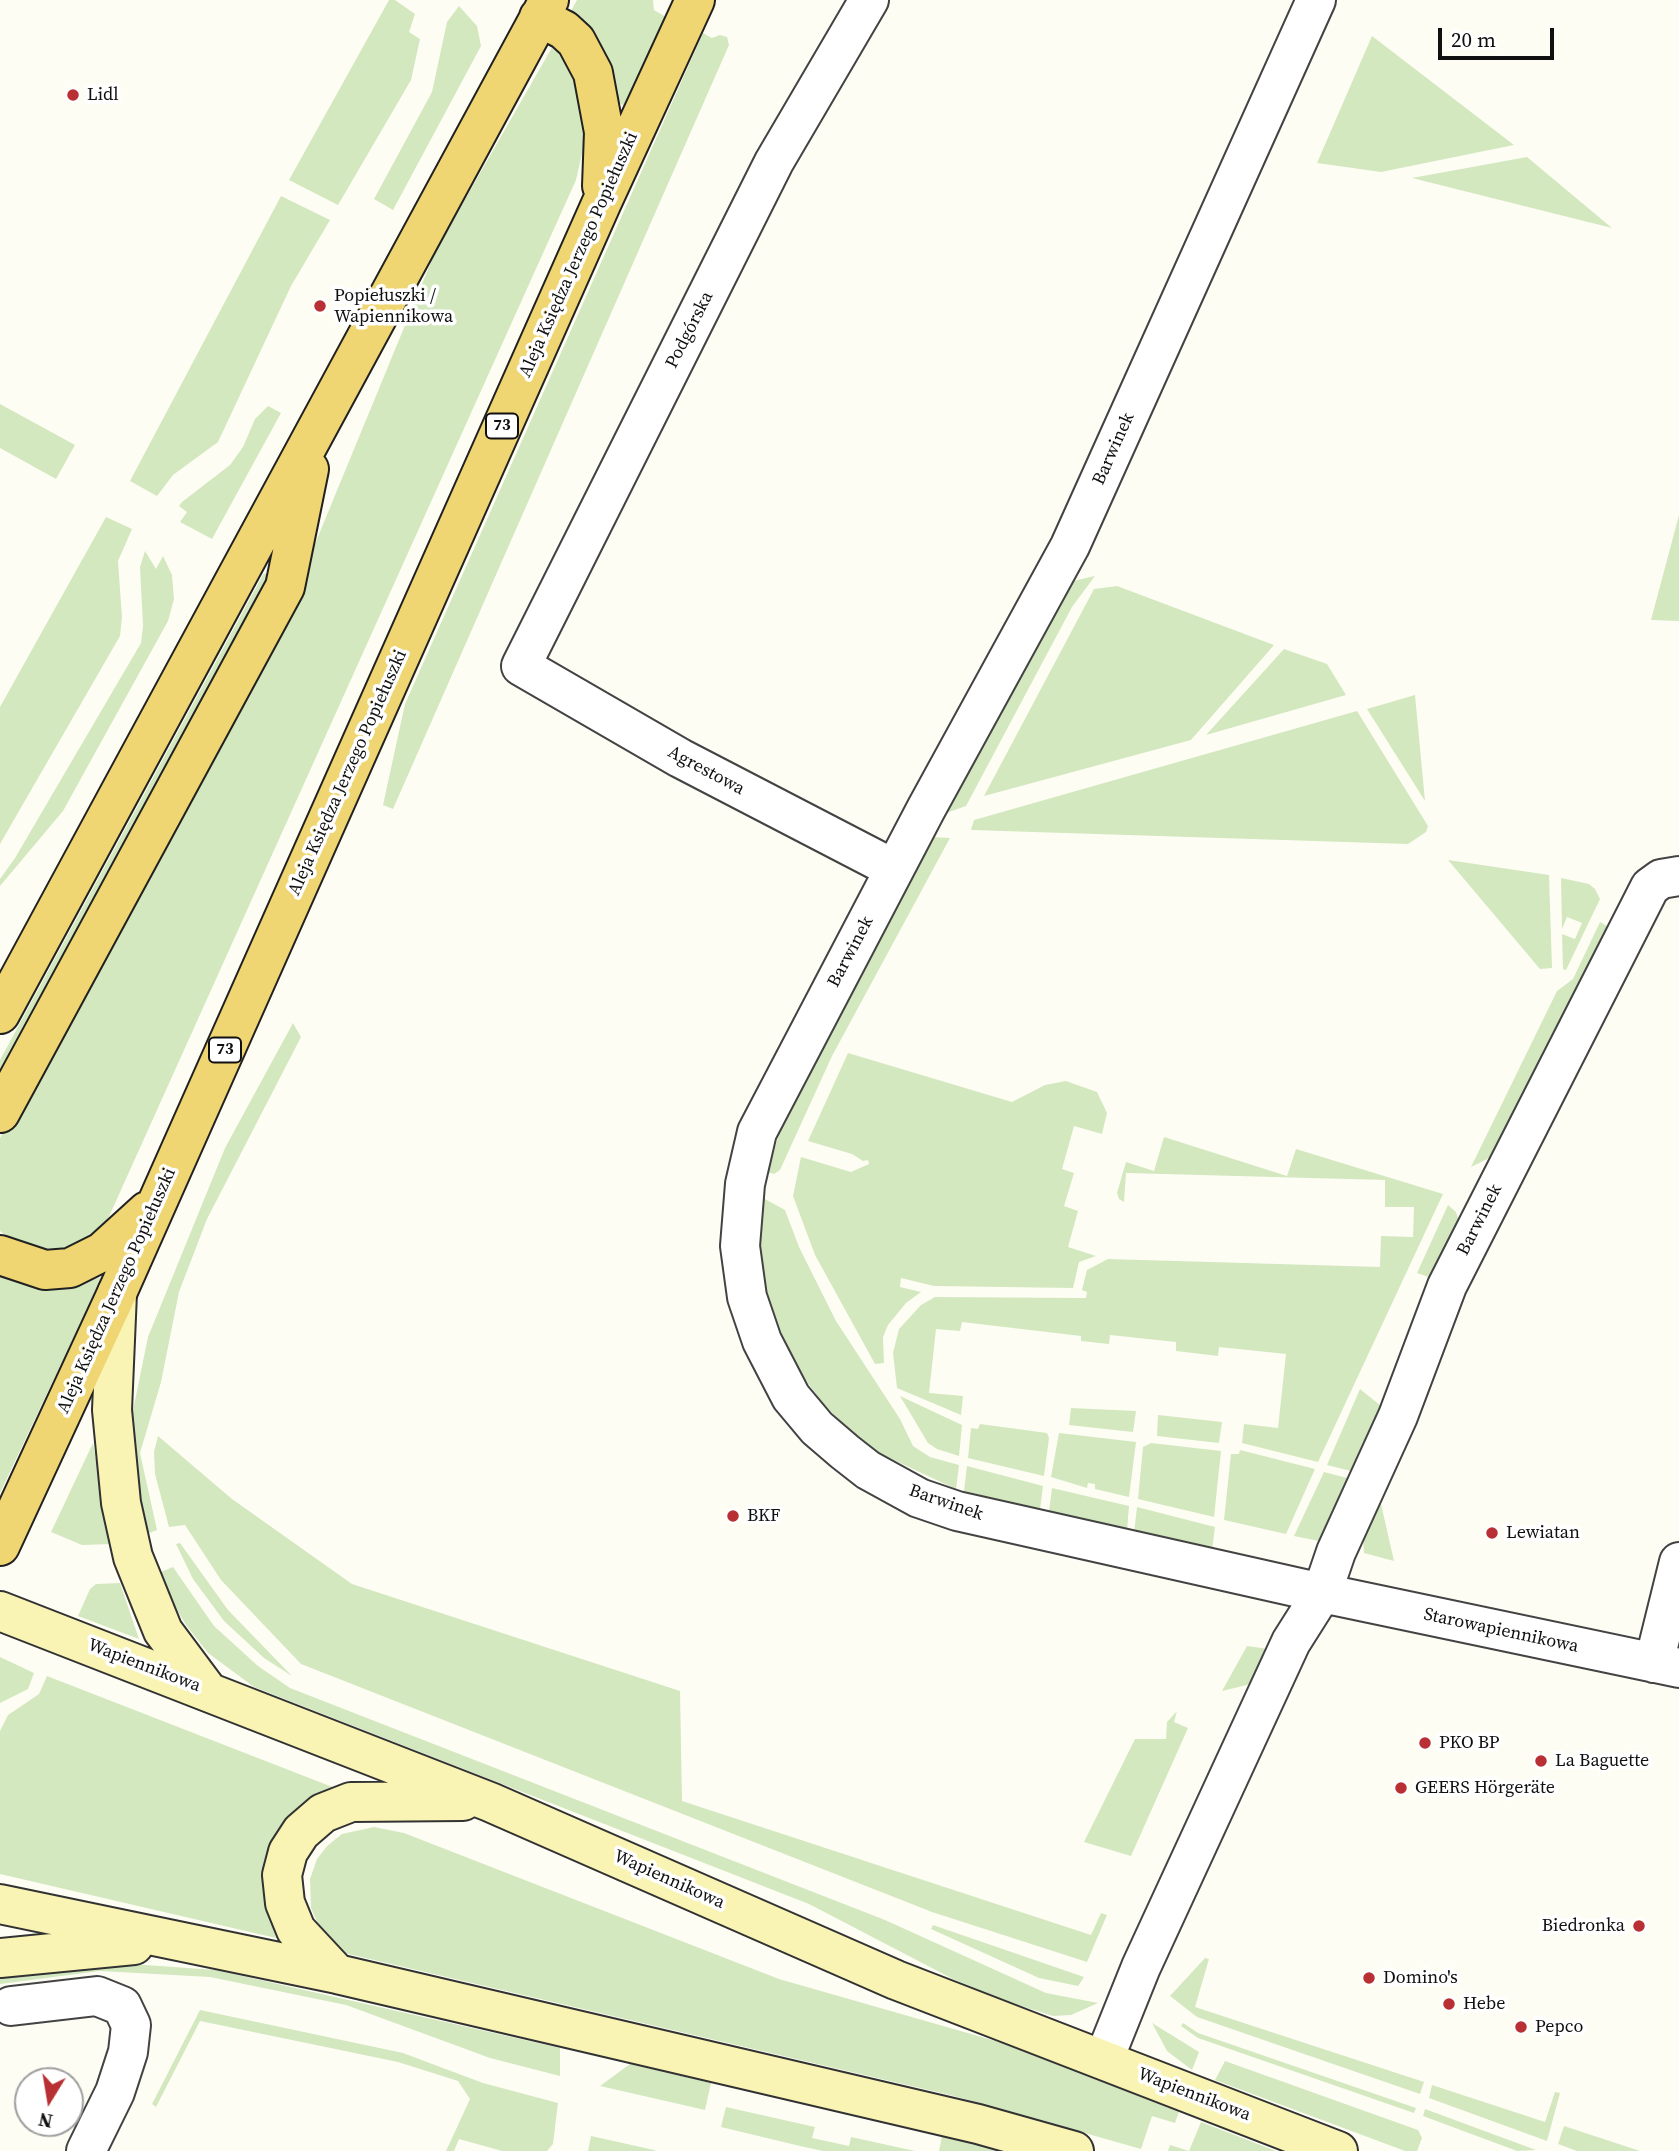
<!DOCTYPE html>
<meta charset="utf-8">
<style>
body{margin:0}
#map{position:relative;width:1679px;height:2151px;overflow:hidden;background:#fefdf4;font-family:"Source Serif 4",serif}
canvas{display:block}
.north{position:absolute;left:14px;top:2067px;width:70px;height:70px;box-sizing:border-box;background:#fff;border:2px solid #9f9f9f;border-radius:50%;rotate:191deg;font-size:19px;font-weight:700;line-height:28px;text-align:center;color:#101010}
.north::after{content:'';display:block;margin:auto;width:24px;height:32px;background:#b83033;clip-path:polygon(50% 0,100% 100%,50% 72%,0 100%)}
.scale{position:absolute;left:1438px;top:28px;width:116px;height:32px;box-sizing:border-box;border:4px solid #101010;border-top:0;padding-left:9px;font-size:21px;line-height:24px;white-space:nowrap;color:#101010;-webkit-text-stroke:5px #fff;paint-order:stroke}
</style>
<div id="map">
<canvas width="1679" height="2151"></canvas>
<div class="north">N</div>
<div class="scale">20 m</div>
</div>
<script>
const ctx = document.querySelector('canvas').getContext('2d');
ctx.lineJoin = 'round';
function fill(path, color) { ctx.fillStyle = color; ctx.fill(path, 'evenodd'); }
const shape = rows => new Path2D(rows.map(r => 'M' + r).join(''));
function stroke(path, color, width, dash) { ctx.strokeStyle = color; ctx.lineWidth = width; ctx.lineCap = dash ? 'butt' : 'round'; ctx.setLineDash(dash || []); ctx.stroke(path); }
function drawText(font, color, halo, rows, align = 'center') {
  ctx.font = font + ' "Source Serif 4",serif'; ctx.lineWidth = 7; ctx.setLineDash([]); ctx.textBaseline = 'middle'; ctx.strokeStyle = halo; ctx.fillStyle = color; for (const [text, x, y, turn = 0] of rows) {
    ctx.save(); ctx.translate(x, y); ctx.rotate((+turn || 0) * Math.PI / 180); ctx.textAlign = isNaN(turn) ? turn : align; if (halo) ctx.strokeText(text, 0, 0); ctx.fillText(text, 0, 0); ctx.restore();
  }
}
const green = shape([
 [389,0,395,0,415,14,409,32,420,39,411,80,338,205,289,180],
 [577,0,653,0,654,10,666,17,625,106,617,102,570,13],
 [459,6,477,26,481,46,393,210,374,199,432,92,447,22],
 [703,33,712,38,720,35,727,37,729,45,393,809,383,805,405,704],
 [1372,36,1514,145,1381,172,1317,163],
 [554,44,578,78,587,131,576,180,107,1221,95,1236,61,1252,39,1253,18,1245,0,1231,0,1138,296,590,436,250],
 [1527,157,1612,228,1412,178],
 [281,196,330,220,291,286,218,442,173,475,157,496,130,481],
 [0,404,75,445,56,479,0,448],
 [268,406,281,413,212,539,180,522,187,512,179,506,182,502,230,465,243,447,255,419],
 [1679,515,1679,621,1651,620],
 [106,517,132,529,118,561,122,617,120,636,0,844,0,707],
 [145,551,156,569,163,556,172,575,174,599,168,621,63,811,0,886,0,879,15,858,141,643,143,626,140,567],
 [264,573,271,577,0,1084,0,1060],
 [1095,576,1072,607,966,806,943,814,1073,581],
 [1117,586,1274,645,1191,740,984,796,1094,589],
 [1284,649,1327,664,1346,695,1206,735],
 [1415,695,1425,801,1367,709],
 [1357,711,1428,826,1426,832,1408,844,971,830,974,820],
 [931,837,950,838,832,1056,780,1170,774,1174,767,1172,780,1132,838,1012],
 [1448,860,1549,875,1552,968,1540,969],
 [1561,878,1589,884,1595,889,1600,899,1566,970,1563,969,1562,934,1575,939,1582,923,1567,917,1562,929],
 [1600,922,1607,926,1505,1142,1487,1159,1471,1167,1557,991,1573,979],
 [293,1023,301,1037,207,1219,179,1292,161,1382,140,1453,157,1530,144,1535,130,1425,148,1337,225,1148],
 [848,1053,1012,1102,1045,1085,1066,1081,1097,1092,1107,1113,1102,1134,1074,1126,1062,1169,1074,1173,1064,1206,1078,1211,1068,1247,1096,1256,1079,1262,1073,1288,934,1286,901,1278,900,1287,921,1292,906,1303,888,1325,883,1337,884,1363,875,1364,815,1255,793,1196,801,1157,851,1172,869,1164,868,1160,863,1161,852,1154,808,1141],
 [1164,1137,1287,1176,1296,1149,1443,1194,1318,1462,1242,1443,1244,1424,1278,1428,1286,1354,1219,1347,1218,1356,1176,1351,1176,1342,1110,1335,1109,1344,1081,1341,1081,1336,962,1322,960,1331,936,1329,929,1393,963,1396,961,1415,897,1388,893,1353,899,1329,921,1305,935,1297,1086,1298,1087,1292,1082,1290,1087,1270,1108,1259,1380,1267,1381,1236,1413,1237,1414,1207,1385,1207,1385,1180,1126,1173,1124,1202,1119,1199,1117,1193,1126,1162,1154,1171],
 [763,1198,785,1210,799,1247,836,1321,900,1419,913,1446,930,1457,959,1465,956,1489,881,1454,849,1430,822,1402,799,1371,772,1312,764,1279,760,1252],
 [1448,1205,1456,1212,1460,1224,1440,1281,1417,1273],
 [0,1275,33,1286,74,1285,102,1277,0,1493],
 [1360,1389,1381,1406,1351,1471,1327,1465],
 [900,1396,962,1425,959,1456,937,1449,928,1443],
 [1071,1408,1136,1411,1133,1432,1069,1425],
 [1158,1415,1222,1422,1219,1443,1157,1436],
 [980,1424,1047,1433,1049,1438,1044,1476,968,1458,971,1428,978,1429],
 [1059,1433,1136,1442,1129,1497,1095,1489,1095,1484,1088,1483,1087,1488,1051,1477],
 [158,1436,232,1499,352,1584,680,1691,682,1801,1091,1935,1101,1913,1107,1915,1087,1962,932,1912,301,1664,221,1580,185,1525,169,1527,155,1474,154,1452],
 [93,1443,111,1544,82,1545,51,1532],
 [1151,1443,1221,1451,1214,1517,1138,1499,1143,1447],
 [1240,1450,1315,1469,1286,1534,1224,1520,1231,1454,1239,1454],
 [967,1466,1043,1486,1040,1510,964,1491],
 [1324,1472,1347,1478,1319,1541,1294,1536],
 [1052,1488,1129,1506,1127,1531,1049,1511],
 [1377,1502,1381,1504,1394,1561,1364,1553,1363,1535],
 [1137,1507,1215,1527,1212,1551,1134,1533],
 [180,1543,228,1610,292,1676,264,1658,224,1621,193,1579,176,1544],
 [173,1567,214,1626,258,1666,290,1688,885,1920,1046,1993,1098,2003,1071,2015,1053,2016,1000,1999,953,1979,809,1904,254,1687,208,1653,186,1625,156,1574],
 [120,1583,139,1639,78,1616,90,1589,96,1584],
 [1247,1646,1268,1649,1256,1679,1247,1685,1222,1691],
 [0,1657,34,1673,28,1689,0,1703],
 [47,1676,335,1788,270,1910,276,1938,0,1874,0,1731,8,1715,39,1694],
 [1177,1711,1174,1722,1188,1728,1131,1856,1084,1842,1135,1739,1166,1739,1167,1722],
 [374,1827,404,1833,779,1979,999,2042,1179,2112,1175,2123,1152,2116,1141,2149,954,2096,340,1952,323,1935,311,1908,310,1879,317,1859,327,1846,342,1834],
 [933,1925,1084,1977,1078,1986,1039,1978,931,1929],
 [1205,1958,1209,1959,1195,2007,1424,2082,1420,2094,1197,2017,1170,1996],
 [118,1963,216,1970,560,2048,560,2076,490,2058,346,2005,210,1977,100,1971,0,1984,0,1976],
 [200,2010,403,2053,483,2083,558,2103,553,2144,547,2151,502,2151,459,2139,454,2151,446,2151,470,2099,458,2081,398,2062,200,2021,156,2107,152,2104],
 [1152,2023,1199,2052,1192,2070,1167,2051],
 [1183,2023,1198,2033,1416,2108,1414,2113,1198,2038,1181,2026],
 [1225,2061,1418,2130,1422,2138,1417,2151,1405,2151,1215,2080],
 [630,2064,711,2083,705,2110,600,2086],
 [1432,2085,1545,2122,1555,2092,1560,2093,1547,2141,1429,2098],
 [726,2107,815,2127,812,2138,849,2146,851,2137,915,2151,823,2151,800,2146,721,2127],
 [1425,2109,1536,2150,1517,2151,1423,2116],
 [1201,2122,1276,2151,1168,2151,1170,2145,1189,2151],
 [1564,2126,1640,2151,1577,2151,1558,2144],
 [591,2136,654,2150,656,2151,588,2151],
 [942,2136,1001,2151,939,2151]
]);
const street = shape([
 [869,0,774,162,521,666,680,758,894,869],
 [1316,0,1070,546,926,809,757,1132,745,1184,740,1246,747,1297,762,1341,791,1397,817,1428,845,1452,868,1470,919,1498,957,1511,1322,1593,1679,1668],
 [1654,1663,1679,1562],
 [11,2006,97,1996,122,2006,131,2025,128,2052,115,2092,86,2151],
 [1104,2059,1141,1967,1291,1642,1322,1593,1336,1552,1398,1416,1447,1286,1650,887,1661,879,1679,876]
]);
const secondary = shape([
 [117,1293,112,1410,121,1503,133,1557,163,1631,207,1690],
 [0,1611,490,1802,896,1980,1338,2151],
 [0,1904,337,1974,978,2124,1074,2151],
 [0,1958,134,1945],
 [337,1974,296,1930,285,1903,282,1875,288,1852,301,1832,323,1813,351,1802,463,1801]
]);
const primary = shape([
 [539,17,564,30,576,41,593,73,604,132,602,186],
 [0,1014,549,0],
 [0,1113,285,587,309,469],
 [0,1255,45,1270,70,1268,102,1252,147,1211],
 [0,1546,117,1293,602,202,695,0]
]);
const markers = [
 [73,95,7,"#b83033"],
 [320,306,7,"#b83033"],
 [733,1516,7,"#b83033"],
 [1492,1533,7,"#b83033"],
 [1425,1743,7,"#b83033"],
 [1541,1761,7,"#b83033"],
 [1401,1788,7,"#b83033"],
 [1639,1926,7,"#b83033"],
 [1369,1978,7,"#b83033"],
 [1449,2004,7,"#b83033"],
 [1521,2027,7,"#b83033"]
];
const shields = [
 [502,426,32],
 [225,1050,32]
];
const shieldNames = [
 ["73",502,426],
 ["73",225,1050]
];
const poiNames = [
 ["Lidl",87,95],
 ["Popiełuszki /",334,296],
 ["Wapiennikowa",334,317],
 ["BKF",747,1516],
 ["Lewiatan",1506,1533],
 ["PKO BP",1439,1743],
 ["La Baguette",1555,1761],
 ["GEERS Hörgeräte",1415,1788],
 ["Biedronka",1625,1926,"right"],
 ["Domino's",1383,1978],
 ["Hebe",1463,2004],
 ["Pepco",1535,2027]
];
const streetNames = [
 ["Aleja Księdza Jerzego Popiełuszki",579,255,-66],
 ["Podgórska",690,330,-63],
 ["Barwinek",1114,449,-66],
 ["Agrestowa",706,771,28],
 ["Aleja Księdza Jerzego Popiełuszki",348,773,-66],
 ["Barwinek",851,952,-62],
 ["Barwinek",1480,1220,-63],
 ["Aleja Księdza Jerzego Popiełuszki",117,1291,-66],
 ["Barwinek",946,1503,19],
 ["Starowapiennikowa",1501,1631,12],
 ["Wapiennikowa",144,1666,21],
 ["Wapiennikowa",669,1880,24],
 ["Wapiennikowa",1194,2095,21]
];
fill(green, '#d3e8bf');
stroke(street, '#434343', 42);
stroke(secondary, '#323232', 42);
stroke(primary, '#212121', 42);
stroke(street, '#fff', 38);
stroke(secondary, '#faf4b4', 38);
stroke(primary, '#f0d573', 38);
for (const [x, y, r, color] of markers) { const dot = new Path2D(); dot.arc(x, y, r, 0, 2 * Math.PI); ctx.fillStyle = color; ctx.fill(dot); stroke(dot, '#fff', 2.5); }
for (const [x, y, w] of shields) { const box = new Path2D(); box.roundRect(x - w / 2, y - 12.5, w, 25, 5); ctx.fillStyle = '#fff'; ctx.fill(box); stroke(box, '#101010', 2); }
drawText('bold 16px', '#101010', null, shieldNames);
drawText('18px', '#101010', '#fff', poiNames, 'left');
drawText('18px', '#101010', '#fff', streetNames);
</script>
